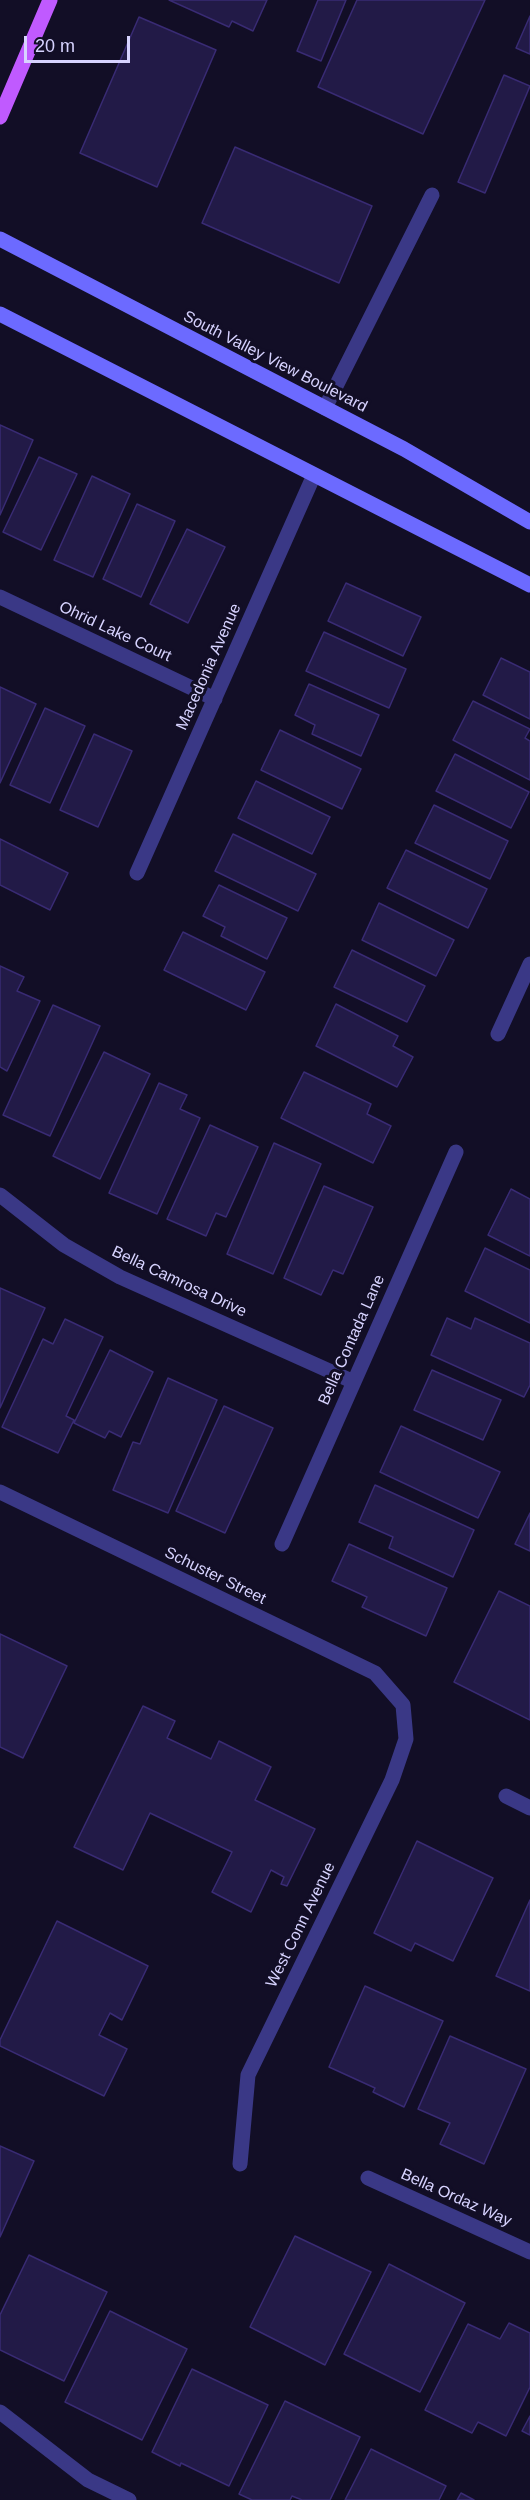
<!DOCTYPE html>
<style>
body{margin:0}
#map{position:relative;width:530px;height:2500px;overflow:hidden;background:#120e26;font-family:Arial,sans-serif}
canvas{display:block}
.scale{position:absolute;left:24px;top:36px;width:106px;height:27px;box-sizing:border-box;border:3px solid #d7d3ff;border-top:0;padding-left:8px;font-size:18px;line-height:21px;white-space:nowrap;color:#d7d3ff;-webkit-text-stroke:4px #120e26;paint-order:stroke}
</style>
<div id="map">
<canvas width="530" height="2500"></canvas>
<div class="scale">20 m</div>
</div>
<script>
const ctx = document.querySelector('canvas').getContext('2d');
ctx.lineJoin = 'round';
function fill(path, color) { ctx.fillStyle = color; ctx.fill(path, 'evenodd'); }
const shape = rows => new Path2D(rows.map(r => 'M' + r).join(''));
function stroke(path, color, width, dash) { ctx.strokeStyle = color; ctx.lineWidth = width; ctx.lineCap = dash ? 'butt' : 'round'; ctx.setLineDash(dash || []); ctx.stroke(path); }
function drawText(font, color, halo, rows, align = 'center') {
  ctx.font = font + ' Arial,sans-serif'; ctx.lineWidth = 6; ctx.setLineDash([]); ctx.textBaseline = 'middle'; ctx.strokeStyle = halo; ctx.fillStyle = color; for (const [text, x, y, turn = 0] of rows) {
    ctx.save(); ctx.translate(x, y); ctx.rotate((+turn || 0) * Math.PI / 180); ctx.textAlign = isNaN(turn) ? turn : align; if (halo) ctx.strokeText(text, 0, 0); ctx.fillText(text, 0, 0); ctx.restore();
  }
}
const building = shape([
 [169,0,267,0,253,31,232,21,229,27,169,0],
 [318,0,346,0,321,61,297,51,318,0],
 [357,0,485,0,423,134,318,87,357,0],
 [530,16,530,54,516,48,530,16],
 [139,17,216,50,157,187,80,153,139,17],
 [504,75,530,86,485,193,458,182,504,75],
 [235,147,372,206,339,283,202,223,235,147],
 [0,425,33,440,0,515,0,425],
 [39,457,77,474,41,550,3,532,39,457],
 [92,476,130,494,93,577,54,560,92,476],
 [137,504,175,521,141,597,103,579,137,504],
 [187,529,225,547,188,623,150,604,187,529],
 [346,583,421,617,403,656,328,621,346,583],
 [324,632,406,669,389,708,306,671,324,632],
 [501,658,530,672,530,719,483,695,501,658],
 [309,684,379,715,361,756,312,734,315,725,295,715,309,684],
 [0,687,36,704,0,783,0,687],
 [473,701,530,729,525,738,530,741,530,780,453,740,473,701],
 [45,708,85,726,50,803,10,785,45,708],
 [280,730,361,769,342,809,261,770,280,730],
 [94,734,132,751,98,827,60,810,94,734],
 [455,754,529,792,511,828,436,791,455,754],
 [256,781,330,817,312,854,238,818,256,781],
 [434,805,508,841,490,879,415,843,434,805],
 [233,834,316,874,298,911,215,871,233,834],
 [0,839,68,873,50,910,0,885,0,839],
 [406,850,487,889,468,928,387,888,406,850],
 [219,885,287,918,267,959,221,936,225,927,203,916,219,885],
 [379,903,454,940,436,976,362,940,379,903],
 [183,932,265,972,246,1010,164,970,183,932],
 [352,950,425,986,407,1022,334,987,352,950],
 [0,966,24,977,17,991,40,1001,7,1071,0,1067,0,966],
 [336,1004,398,1036,393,1046,413,1057,397,1087,316,1046,336,1004],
 [53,1005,100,1026,50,1136,3,1115,53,1005],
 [104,1052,150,1074,100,1179,53,1156,104,1052],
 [304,1072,371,1104,367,1114,391,1126,373,1163,281,1118,304,1072],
 [159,1083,187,1095,180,1109,200,1118,157,1214,109,1193,159,1083],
 [210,1125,258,1147,226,1217,216,1213,206,1236,167,1219,210,1125],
 [274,1143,321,1164,273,1274,227,1254,274,1143],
 [324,1186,373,1207,343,1274,333,1270,321,1295,284,1278,324,1186],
 [511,1189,530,1199,530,1256,488,1235,511,1189],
 [485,1248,530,1270,530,1323,465,1291,485,1248],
 [0,1288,45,1308,0,1408,0,1288],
 [447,1318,471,1329,475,1318,530,1343,530,1385,524,1397,431,1355,447,1318],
 [65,1319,103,1337,66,1416,74,1420,58,1453,2,1427,43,1339,53,1344,65,1319],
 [110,1350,153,1372,121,1437,109,1431,105,1438,74,1423,110,1350],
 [432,1370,501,1400,483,1440,414,1410,432,1370],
 [168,1378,217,1400,168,1513,113,1490,133,1442,140,1444,168,1378],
 [224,1406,273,1428,225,1533,176,1511,224,1406],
 [401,1426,500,1472,478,1518,380,1472,401,1426],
 [375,1485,474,1530,453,1577,389,1548,393,1537,359,1522,375,1485],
 [530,1513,530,1551,515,1544,530,1513],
 [349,1544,447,1588,426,1636,362,1607,367,1597,332,1581,349,1544],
 [499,1591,530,1606,530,1720,454,1682,499,1591],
 [0,1634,67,1666,23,1758,0,1747,0,1634],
 [143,1706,175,1721,167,1738,211,1759,219,1741,271,1767,255,1800,315,1829,287,1886,281,1884,284,1877,271,1870,251,1912,212,1892,232,1852,150,1813,123,1870,74,1847,143,1706],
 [417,1841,493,1878,453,1961,415,1943,411,1951,374,1933,417,1841],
 [530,1900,530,1991,496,1976,530,1900],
 [57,1921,148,1966,122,2020,110,2013,99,2035,127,2049,104,2096,0,2046,0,2040,57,1921],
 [365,1986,443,2021,404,2107,373,2092,375,2088,329,2067,365,1986],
 [450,2036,526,2069,484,2164,440,2144,450,2123,418,2109,450,2036],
 [0,2146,34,2161,0,2237,0,2146],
 [295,2236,371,2272,325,2365,250,2327,295,2236],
 [29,2255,107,2292,64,2381,0,2350,0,2315,29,2255],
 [389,2264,465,2303,420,2392,344,2354,389,2264],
 [110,2311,187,2349,142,2440,65,2402,110,2311],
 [509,2323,530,2333,530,2387,506,2436,478,2422,472,2433,425,2410,468,2324,500,2339,509,2323],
 [192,2369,268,2405,229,2486,181,2463,180,2466,152,2452,192,2369],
 [285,2401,360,2437,330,2500,302,2500,292,2496,290,2500,252,2500,239,2494,285,2401],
 [530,2416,530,2435,522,2431,530,2416],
 [371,2449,446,2486,439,2500,345,2500,371,2449],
 [461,2493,474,2500,457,2500,461,2493]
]);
const lane = shape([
 [325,408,432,195]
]);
const street = shape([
 [0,597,215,699],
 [137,873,314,475],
 [498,1034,530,964],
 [0,1195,64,1245,120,1277,354,1382],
 [0,1492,375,1673,403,1705,406,1739,392,1780,248,2075,240,2164],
 [282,1544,456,1152],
 [506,1796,530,1808],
 [368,2178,530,2252],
 [0,2412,88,2480,129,2500]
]);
const secondary = shape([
 [0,239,404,449,530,522],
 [0,314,530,585]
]);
const primary = shape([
 [0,117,50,0]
]);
const streetNames = [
 ["South Valley View Boulevard",275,362,27],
 ["Ohrid Lake Court",115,632,25],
 ["Macedonia Avenue",209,667,-66],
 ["Bella Camrosa Drive",179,1282,25],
 ["Bella Contada Lane",352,1340,-66],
 ["Schuster Street",215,1576,26],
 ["West Conn Avenue",301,1925,-64],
 ["Bella Ordaz Way",456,2198,24]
];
fill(building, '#221a47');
stroke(building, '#392b74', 1.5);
stroke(lane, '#3a3886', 15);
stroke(street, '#3a3886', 15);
stroke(secondary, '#6c6aff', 15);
stroke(primary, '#c05aff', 15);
drawText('16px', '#d7d3ff', '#120e26', streetNames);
</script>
